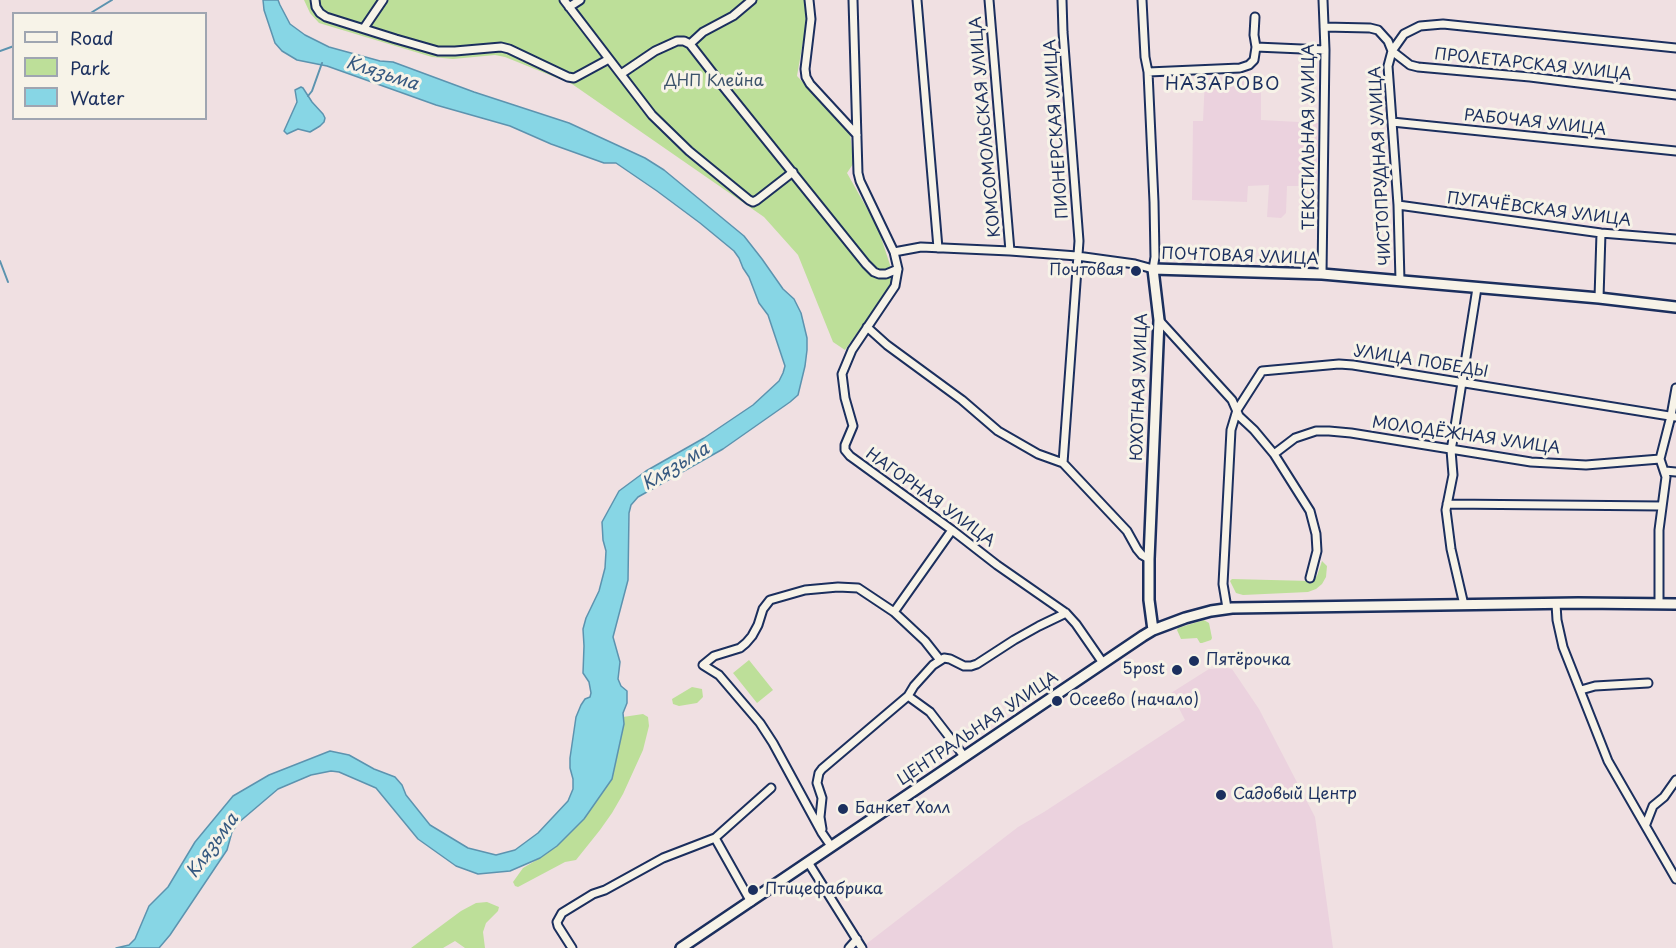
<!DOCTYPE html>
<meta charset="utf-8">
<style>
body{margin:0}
#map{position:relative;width:1676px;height:948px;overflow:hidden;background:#f0e0e2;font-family:"Playpen Sans",sans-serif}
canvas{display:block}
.legend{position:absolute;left:12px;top:12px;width:195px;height:108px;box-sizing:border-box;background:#f7f3e8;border:2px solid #9fa5b1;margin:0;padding:8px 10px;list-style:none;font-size:18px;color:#1b2f5e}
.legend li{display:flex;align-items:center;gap:12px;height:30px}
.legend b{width:30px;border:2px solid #9fa5b1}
</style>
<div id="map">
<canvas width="1676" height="948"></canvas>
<ul class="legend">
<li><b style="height:8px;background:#f7f3e8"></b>Road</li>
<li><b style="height:16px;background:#bddf99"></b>Park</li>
<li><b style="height:16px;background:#87d6e5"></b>Water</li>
</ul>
</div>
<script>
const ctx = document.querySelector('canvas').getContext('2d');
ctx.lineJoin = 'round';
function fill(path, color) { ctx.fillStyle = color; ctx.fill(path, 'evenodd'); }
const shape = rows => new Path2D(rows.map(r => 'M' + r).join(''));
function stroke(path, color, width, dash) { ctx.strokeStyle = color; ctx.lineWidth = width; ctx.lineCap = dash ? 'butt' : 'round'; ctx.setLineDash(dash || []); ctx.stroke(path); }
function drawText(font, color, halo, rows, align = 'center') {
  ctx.font = font + ' "Playpen Sans",sans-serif'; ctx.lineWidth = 6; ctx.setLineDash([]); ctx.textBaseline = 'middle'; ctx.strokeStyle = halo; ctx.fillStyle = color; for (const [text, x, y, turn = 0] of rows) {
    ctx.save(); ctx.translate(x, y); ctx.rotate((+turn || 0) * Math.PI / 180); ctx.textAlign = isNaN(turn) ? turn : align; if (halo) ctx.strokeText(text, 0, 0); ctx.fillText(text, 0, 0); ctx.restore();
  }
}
const built = shape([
 [1261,76,1261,120,1318,123,1317,186,1287,186,1286,213,1281,218,1267,217,1269,185,1248,186,1247,202,1192,200,1193,121,1203,121,1205,78],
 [1227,668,1232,669,1259,709,1315,817,1333,948,861,948,1018,827,1044,812,1185,720,1171,693,1209,669]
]);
const green = shape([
 [304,0,805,0,807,19,797,76,850,133,853,158,853,164,847,173,878,228,892,271,892,279,889,288,845,350,833,342,798,255,764,217,572,84,505,57,495,55,453,59,432,57,319,23,310,13],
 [1322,561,1327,566,1326,577,1322,584,1316,589,1308,592,1243,595,1236,593,1230,581,1232,579,1310,581,1317,576],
 [1204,620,1209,623,1212,638,1211,640,1202,643,1200,643,1197,638,1181,639,1177,630,1178,628],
 [749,660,773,690,757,703,733,673],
 [692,687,702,689,703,697,697,703,679,706,673,704,672,699],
 [643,714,648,717,649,726,643,750,623,794,612,813,600,830,576,860,565,862,518,887,515,886,513,882,523,868,540,858,612,779,624,724,623,717],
 [487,902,499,907,498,911,486,923,483,932,485,948,465,948,455,941,443,948,411,948,461,911,476,903]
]);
const water = shape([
 [263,0,278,0,280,5,290,24,305,35,329,47,380,61,393,62,474,92,569,123,645,158,664,170,744,236,762,259,783,289,794,299,801,313,807,338,807,350,805,366,798,395,790,402,723,449,638,497,631,505,629,513,628,580,613,637,620,662,618,679,621,686,627,691,627,703,623,713,624,724,612,779,584,819,557,846,540,858,510,871,478,874,456,866,418,839,376,788,339,772,331,771,311,775,278,789,238,823,232,832,227,850,170,935,159,948,116,948,129,945,135,939,149,906,168,887,195,842,233,796,269,775,330,751,349,755,374,769,395,777,402,785,406,795,430,825,468,848,496,855,515,850,538,833,568,801,573,789,573,779,570,768,570,758,576,717,581,705,585,699,590,697,591,693,589,682,583,673,584,646,583,629,586,618,599,591,605,568,606,551,603,540,602,522,619,491,646,471,704,438,753,405,779,381,783,373,785,366,768,315,759,303,749,277,743,268,739,258,734,251,700,223,657,191,616,163,604,163,551,144,510,126,436,105,327,66,297,60,282,51,275,43,264,10,263,0],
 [301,87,303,88,312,102,323,114,325,118,324,122,320,126,310,132,298,129,287,134,284,131,297,102,295,90,301,87]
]);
const stream = shape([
 [89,14,112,0],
 [0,51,14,46],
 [308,96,312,91,322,63],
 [0,261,8,282]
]);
const street = shape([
 [315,0,316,7,320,13,326,17,396,39,438,51,455,51,501,47,509,49,568,77,574,78,609,59],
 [564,0,652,115,689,151,749,200,753,202,757,200,793,172],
 [809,0,811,19,805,69,806,77,810,84,857,135],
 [853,0,858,173,860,181,894,252,898,269,895,286,852,350,842,374,845,398,853,426,845,445,845,450,850,456,952,530,997,565,1066,613,1076,624,1103,663],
 [917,0,938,248],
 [989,0,1010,251],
 [1062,0,1063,32,1079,241,1063,463,1127,531,1137,549,1142,555,1149,559],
 [569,7,580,0],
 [1255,17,1254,35,1256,47],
 [1324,27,1370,28,1378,30,1388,41,1392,51,1410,65,1418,67,1530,77,1676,95],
 [364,28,383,0],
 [690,44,703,32,733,16,752,0],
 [1148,72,1240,68,1249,65,1254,60,1256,47,1325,50],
 [621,74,655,51,677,41,684,41,690,44,718,80,866,264,874,272,879,274,886,274,898,269],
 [1392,122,1676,151],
 [1398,205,1601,233,1676,239],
 [894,252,921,247,1010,251,1077,256,1135,264,1153,269,1155,257,1154,202,1148,72,1145,57,1142,0],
 [1322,274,1325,50,1323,0],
 [1400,281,1398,205,1388,66,1392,51,1404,34,1420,26,1443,24,1676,48],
 [1599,298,1601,233],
 [1159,320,1232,400,1239,416,1254,430,1274,454,1310,511,1316,534,1317,551,1310,578],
 [867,327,887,345,962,400,998,431,1038,454,1063,463],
 [1274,454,1295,438,1316,431,1329,431,1351,433,1531,462,1586,465,1660,459],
 [1665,471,1676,472],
 [1447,504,1662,506],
 [1556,604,1557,620,1563,647,1608,761,1676,879],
 [1659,604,1659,530,1666,477,1660,459,1671,416,1676,388],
 [1464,605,1451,549,1446,510,1453,475,1451,450,1453,439,1477,288],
 [1227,608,1223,584,1231,430,1237,410,1262,371,1339,364,1353,365,1676,417],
 [894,612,952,530],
 [1581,690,1595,686,1648,683],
 [908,696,930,712,964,756],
 [1646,824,1653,806,1664,797,1676,780],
 [822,829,820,817,822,798,817,783,819,773,822,769,908,696,914,686,933,665,944,658,950,659,964,666,971,666,977,664,1014,640,1039,626,1066,613],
 [715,838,751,902],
 [831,846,822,833,773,743,760,723,719,675,703,665,714,656,740,648,746,643,752,636,758,625,763,609,770,600,805,590,838,587,858,588,894,612,925,641,940,660],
 [808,862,862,948],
 [572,948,558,926,557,922,562,913,593,894,605,890,663,858,715,838,771,788],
 [849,948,857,939]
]);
const secondary = shape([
 [1153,630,1149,600,1149,559,1159,320,1153,269,1322,274,1599,298,1676,307],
 [681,948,1143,636,1153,630,1185,618,1211,611,1232,608,1578,603,1676,604]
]);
const markers = [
 [1136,271,6,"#1b2f5e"],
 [1194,661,6,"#1b2f5e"],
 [1177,670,6,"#1b2f5e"],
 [1057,701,6,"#1b2f5e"],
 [1221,795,6,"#1b2f5e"],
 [843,809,6,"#1b2f5e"],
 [753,890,6,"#1b2f5e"]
];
const streetNames = [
 ["ПРОЛЕТАРСКАЯ УЛИЦА",1533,65,6],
 ["РАБОЧАЯ УЛИЦА",1535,123,6],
 ["КОМСОМОЛЬСКАЯ УЛИЦА",986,127,-95],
 ["ПИОНЕРСКАЯ УЛИЦА",1057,129,-94],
 ["ТЕКСТИЛЬНАЯ УЛИЦА",1310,137,-90],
 ["ЧИСТОПРУДНАЯ УЛИЦА",1381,166,-93],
 ["ПУГАЧЁВСКАЯ УЛИЦА",1539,210,7],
 ["ПОЧТОВАЯ УЛИЦА",1240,257,2],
 ["УЛИЦА ПОБЕДЫ",1421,362,9],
 ["ЮХОТНАЯ УЛИЦА",1140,387,-88],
 ["МОЛОДЁЖНАЯ УЛИЦА",1466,436,8],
 ["НАГОРНАЯ УЛИЦА",930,498,36],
 ["ЦЕНТРАЛЬНАЯ УЛИЦА",978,729,-34]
];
const parkNames = [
 ["ДНП Клейна",714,82]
];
const poiNames = [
 ["Почтовая",1124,271,"right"],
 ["Пятёрочка",1206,661],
 ["5post",1165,670,"right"],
 ["Осеево (начало)",1069,701],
 ["Садовый Центр",1233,795],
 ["Банкет Холл",855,809],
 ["Птицефабрика",765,890]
];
const waterNames = [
 ["Клязьма",382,74,18],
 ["Клязьма",676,467,-31],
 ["Клязьма",213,846,-54]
];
const neighbourhoodNames = [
 ["НАЗАРОВО",1223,85]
];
fill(built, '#ebd2de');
fill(green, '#bddf99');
fill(water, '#87d6e5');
stroke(water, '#5c93af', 1.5);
stroke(stream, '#5c93af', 2);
stroke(street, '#1b2f5e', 11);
stroke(secondary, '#1b2f5e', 14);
stroke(street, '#f7f3e8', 7);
stroke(secondary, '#f7f3e8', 9);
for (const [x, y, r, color] of markers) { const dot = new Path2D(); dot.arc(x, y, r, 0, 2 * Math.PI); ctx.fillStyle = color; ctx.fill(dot); stroke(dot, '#f7f3e8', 2); }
drawText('16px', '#1b2f5e', '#f7f3e8', streetNames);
drawText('16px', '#3b526a', '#f7f3e8', parkNames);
drawText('16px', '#1b2f5e', '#f7f3e8', poiNames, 'left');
drawText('italic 18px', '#365980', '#f7f3e8', waterNames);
ctx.letterSpacing = '1.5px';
drawText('18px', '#1b2f5e', '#f7f3e8', neighbourhoodNames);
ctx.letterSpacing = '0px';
</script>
